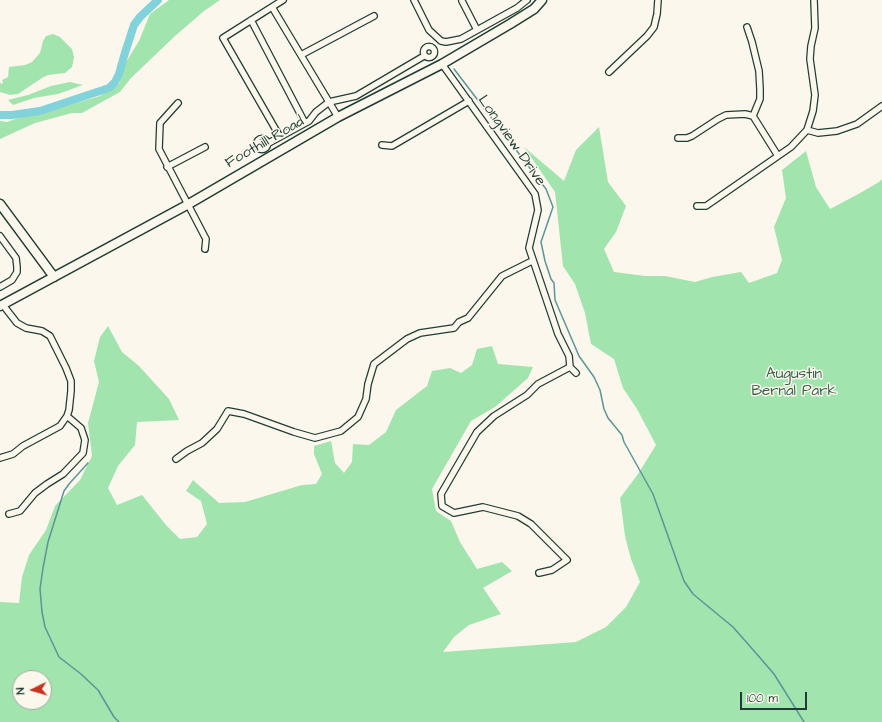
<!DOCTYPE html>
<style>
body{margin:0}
#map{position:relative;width:882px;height:722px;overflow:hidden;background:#fbf7ec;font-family:"Architects Daughter",sans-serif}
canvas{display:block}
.north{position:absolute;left:12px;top:670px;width:40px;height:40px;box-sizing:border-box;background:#fbf7ec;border:1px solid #a3ada2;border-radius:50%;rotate:265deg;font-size:11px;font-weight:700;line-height:16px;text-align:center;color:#1f3d34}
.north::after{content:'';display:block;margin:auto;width:14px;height:18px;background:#c8321e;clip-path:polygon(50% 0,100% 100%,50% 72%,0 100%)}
.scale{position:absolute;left:740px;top:692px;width:67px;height:18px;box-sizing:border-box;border:2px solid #1f3d34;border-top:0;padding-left:5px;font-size:12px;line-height:14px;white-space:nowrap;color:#1f3d34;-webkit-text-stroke:3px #fbf7ec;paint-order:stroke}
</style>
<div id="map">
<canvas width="882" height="722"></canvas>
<div class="north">N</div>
<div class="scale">100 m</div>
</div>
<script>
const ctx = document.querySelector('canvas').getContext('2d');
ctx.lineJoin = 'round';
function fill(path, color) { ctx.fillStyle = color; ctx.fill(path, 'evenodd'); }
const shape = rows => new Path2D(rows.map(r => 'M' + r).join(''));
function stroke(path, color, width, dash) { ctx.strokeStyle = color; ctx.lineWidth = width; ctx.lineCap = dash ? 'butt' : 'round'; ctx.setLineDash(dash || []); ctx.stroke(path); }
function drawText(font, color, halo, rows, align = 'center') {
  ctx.font = font + ' "Architects Daughter",sans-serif'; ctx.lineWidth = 3; ctx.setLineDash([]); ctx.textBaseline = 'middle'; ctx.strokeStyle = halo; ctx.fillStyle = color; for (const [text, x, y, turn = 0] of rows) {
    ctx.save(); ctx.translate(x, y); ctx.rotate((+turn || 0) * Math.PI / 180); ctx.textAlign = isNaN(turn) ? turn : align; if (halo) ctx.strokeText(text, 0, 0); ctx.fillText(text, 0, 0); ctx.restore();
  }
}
const green = shape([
 [169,0,220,0,204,11,175,36,131,78,120,92,82,113,72,113,35,123,0,139,0,121,7,122,18,118,40,114,100,96,119,84,126,62,139,41,150,14],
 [53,34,60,37,72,49,74,57,72,67,65,73,48,75,42,78,18,94,10,95,0,92,0,82,1,84,3,83,2,80,8,77,9,67,25,65,32,62,40,53,43,41,46,36],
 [70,82,83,85,58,94,34,98,13,105,8,100,28,95,51,86],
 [599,127,608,182,626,206,616,232,604,249,614,272,645,276,665,276,695,282,712,277,741,272,749,283,777,273,782,260,774,227,786,198,782,170,806,151,816,187,830,209,862,192,879,182,882,179,882,722,0,722,0,602,19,603,22,577,29,555,46,530,55,506,80,480,92,456,88,423,99,382,94,361,100,337,108,326,122,352,139,366,169,399,179,420,137,422,135,445,118,466,108,488,117,505,142,495,166,525,180,539,197,537,207,524,201,501,186,491,193,480,219,503,245,502,302,485,316,484,322,474,314,454,314,446,331,441,335,463,344,473,352,462,353,444,369,445,386,432,396,410,427,386,432,371,450,368,461,373,472,365,477,349,492,346,498,364,533,367,528,378,495,407,471,421,432,489,436,511,451,521,460,542,477,569,502,562,512,571,483,588,501,614,469,625,454,637,443,652,576,642,606,627,626,607,640,582,631,559,625,536,620,498,638,474,656,445,637,409,623,388,614,359,591,344,585,313,575,284,563,266,555,192,524,147,564,181,576,150],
 [20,678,44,678,44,702,20,702]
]);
const stream = shape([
 [454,69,546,189,553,207,541,242,545,261,551,279,554,283,555,300,579,356,594,377,600,390,604,409,608,418,622,435,624,442,653,494,684,581,693,594,733,627,755,652,774,674,804,722],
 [88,463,69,484,64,491,59,507,48,542,43,568,40,589,42,612,45,627,59,657,81,674,98,690,114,717,119,722]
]);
const river = shape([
 [0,115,12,115,40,111,109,88,115,82,119,74,124,56,134,25,140,17,158,0]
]);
const street = shape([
 [414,0,429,30,441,41,446,42,461,39,517,8,527,0],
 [462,1,477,30],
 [272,7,338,117],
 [251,20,305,123],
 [747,27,752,42,759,71,760,89,760,99,753,116],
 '423.5 52a5.5 5.5 0 1 1 11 0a5.5 5.5 0 1 1-11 0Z',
 [301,55,374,16],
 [442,64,535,194,538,210,529,248,558,334,569,356,570,367,576,373],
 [609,72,647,36,654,27,657,14,658,0],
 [178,103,160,123,159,149,206,239,205,249],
 [807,130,818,133,837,131,857,124,882,106],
 [280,137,223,38,283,0],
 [678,138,687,138,692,136,718,119,726,115,745,114,753,116,778,156],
 '256.5 144a5.5 5.5 0 1 1 11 0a5.5 5.5 0 1 1-11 0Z',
 [267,144,309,121,316,112,329,102,356,96,424,56],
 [382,145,392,146,469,101],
 [167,167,205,147],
 [697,206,706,206,791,147,807,130,813,111,815,95,810,59,811,46,815,28,814,0],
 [0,236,16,258,17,267,17,272,12,280,0,287],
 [0,458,13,454,23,446,60,426,67,416,69,410,71,391,71,381,66,368,50,336,42,331,26,328,17,323,3,305],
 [176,459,187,451,202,443,217,429,228,411,244,414,294,432,315,438,341,431,358,417,366,399,368,384,374,364,407,339,420,333,454,328,459,322,468,318,502,276,532,261],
 [9,514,20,511,35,493,47,484,63,474,83,453,85,440,81,428,67,416],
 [539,573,552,570,567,560,531,524,518,516,483,507,454,513,442,506,441,494,477,432,494,416,527,395,538,384,570,367]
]);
const secondary = shape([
 [0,204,54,277],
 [0,306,187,205,338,117,442,64,510,24,534,9,542,0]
]);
const streetNames = [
 ["Longview Drive",511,141,55],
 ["Foothill Road",265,143,-30]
];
const parkNames = [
 ["Augustin",794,375],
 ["Bernal Park",794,392]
];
fill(green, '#a1e4ae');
stroke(stream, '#5a9698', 1.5);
stroke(river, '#81d2da', 8);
stroke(street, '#1f3d34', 8);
stroke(secondary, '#1f3d34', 11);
stroke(street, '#fbf7ec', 5.5);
stroke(secondary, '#fbf7ec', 8);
drawText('15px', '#1f3d34', '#fbf7ec', streetNames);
drawText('15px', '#395e4c', '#fbf7ec', parkNames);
</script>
